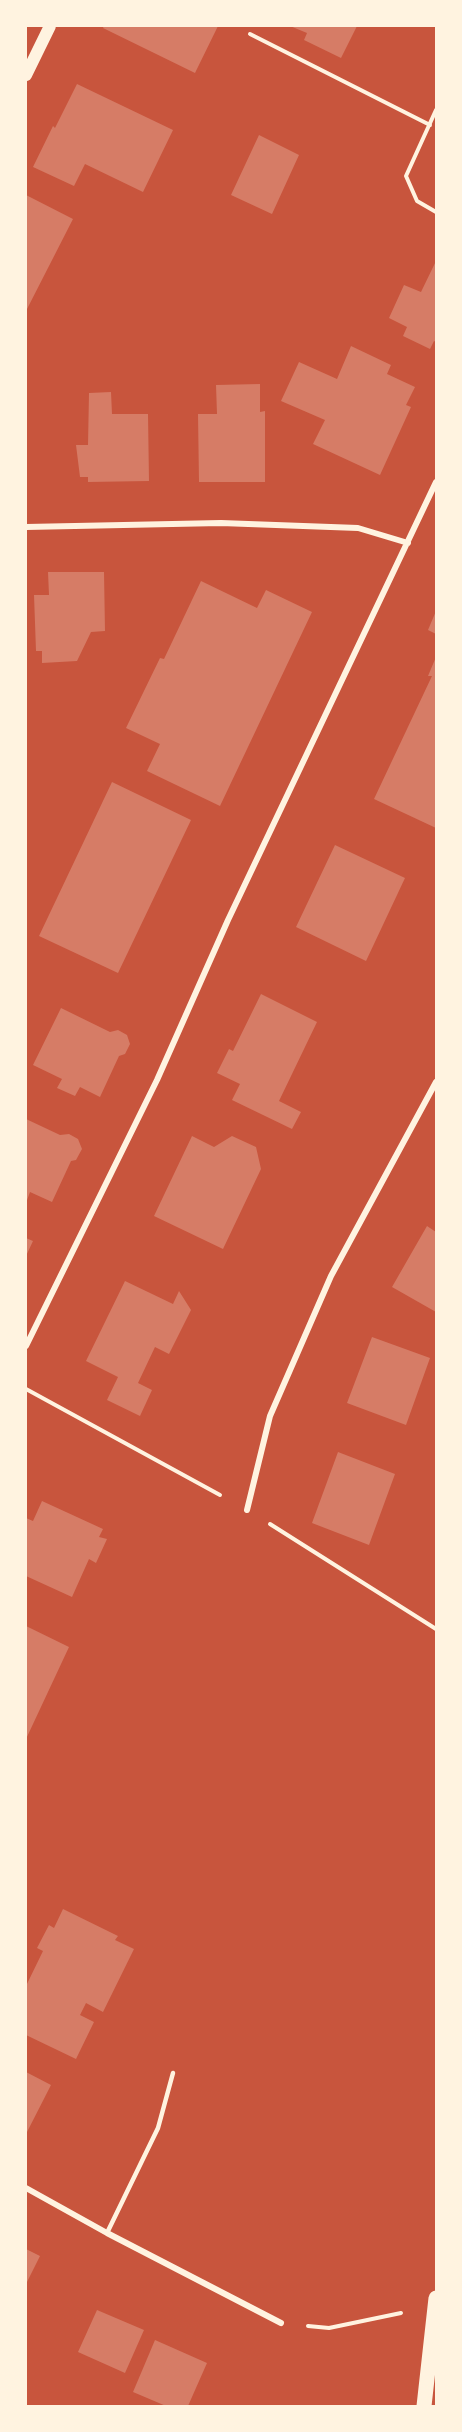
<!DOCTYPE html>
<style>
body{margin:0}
#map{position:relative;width:462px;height:2432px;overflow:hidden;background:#c8553d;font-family:"Work Sans",sans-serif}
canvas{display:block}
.frame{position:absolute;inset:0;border:27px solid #fff3e0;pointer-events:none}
</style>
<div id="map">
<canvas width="462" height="2432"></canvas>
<div class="frame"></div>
</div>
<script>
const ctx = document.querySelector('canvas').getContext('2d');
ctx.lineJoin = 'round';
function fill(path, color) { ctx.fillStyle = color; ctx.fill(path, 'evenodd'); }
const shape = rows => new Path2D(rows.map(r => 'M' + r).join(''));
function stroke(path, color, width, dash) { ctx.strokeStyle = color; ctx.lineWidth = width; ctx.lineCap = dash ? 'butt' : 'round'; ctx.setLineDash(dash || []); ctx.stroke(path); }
const building = shape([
 [104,26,218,26,195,73,103,28],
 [290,26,357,26,341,58,304,40,307,33],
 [77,84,173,130,143,192,85,164,74,186,33,167,53,126,55,128],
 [259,135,299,155,272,214,231,195],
 [26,195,73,219,26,311],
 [436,261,436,342,434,341,430,349,403,336,407,327,389,318,404,285,421,292],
 [351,346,391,365,387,374,415,387,406,405,411,407,380,475,313,444,325,420,281,401,299,362,337,379],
 [260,384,260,412,265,411,265,482,199,482,198,414,217,414,216,385],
 [111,392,112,414,148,414,149,481,88,482,88,477,80,477,76,445,88,445,89,393],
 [48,572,104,572,105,631,91,632,77,661,42,663,42,651,36,651,34,595,49,595],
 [201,581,257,608,266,590,312,612,220,806,147,771,160,744,126,728,160,658,164,659],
 [436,611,436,634,428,630],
 [436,657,436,828,374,799,432,676,428,676],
 [112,782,191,820,118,973,39,936],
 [335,845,405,878,366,961,296,927],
 [261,994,317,1022,279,1101,301,1112,292,1129,232,1100,240,1084,217,1073,229,1049,233,1051],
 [61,1008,110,1032,118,1030,127,1035,130,1044,125,1054,119,1056,100,1097,80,1087,75,1096,57,1088,62,1079,33,1065],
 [26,1119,60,1135,69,1134,78,1139,82,1149,76,1160,71,1161,52,1202,30,1192,26,1203],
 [192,1136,214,1147,232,1136,256,1147,261,1169,223,1249,154,1216],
 [427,1226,436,1232,436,1312,392,1287],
 [26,1238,33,1241,26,1256],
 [125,1281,173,1304,179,1291,191,1310,169,1354,155,1347,138,1383,152,1390,140,1416,107,1400,118,1377,86,1361],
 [372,1337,430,1358,406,1425,347,1403],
 [338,1452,395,1474,369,1545,312,1523],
 [42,1501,103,1529,99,1537,107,1539,96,1563,89,1559,72,1597,26,1576,26,1518,33,1521],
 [26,1626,69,1647,26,1739],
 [63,1909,118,1936,115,1940,134,1949,103,2012,86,2003,80,2015,94,2022,76,2059,26,2035,26,1986,43,1951,37,1948,49,1925,54,1928],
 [26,2072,51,2085,26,2134],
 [26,2249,40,2256,26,2284],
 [97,2310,144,2330,125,2373,78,2352],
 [155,2340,207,2363,188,2406,166,2406,133,2392]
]);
const path = shape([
 [250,34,430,125],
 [436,110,406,176,417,201,436,212],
 [26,1389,220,1495],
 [270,1524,436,1629],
 [308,2326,329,2328,401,2313]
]);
const service = shape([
 [107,2233,158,2128,173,2073]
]);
const minor = shape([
 [26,527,221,523,358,528,408,543],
 [26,1346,157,1080,228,920,436,482],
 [247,1510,270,1416,331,1276,436,1082],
 [26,2188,107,2233,281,2323]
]);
const secondary = shape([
 [26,75,50,26]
]);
const primary = shape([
 [424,2406,436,2298]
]);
fill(building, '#d67c66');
stroke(path, '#fff3e0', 4);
stroke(service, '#fff3e0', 4.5);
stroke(minor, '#fff3e0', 6);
stroke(secondary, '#fff3e0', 12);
stroke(primary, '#fff3e0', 15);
</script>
